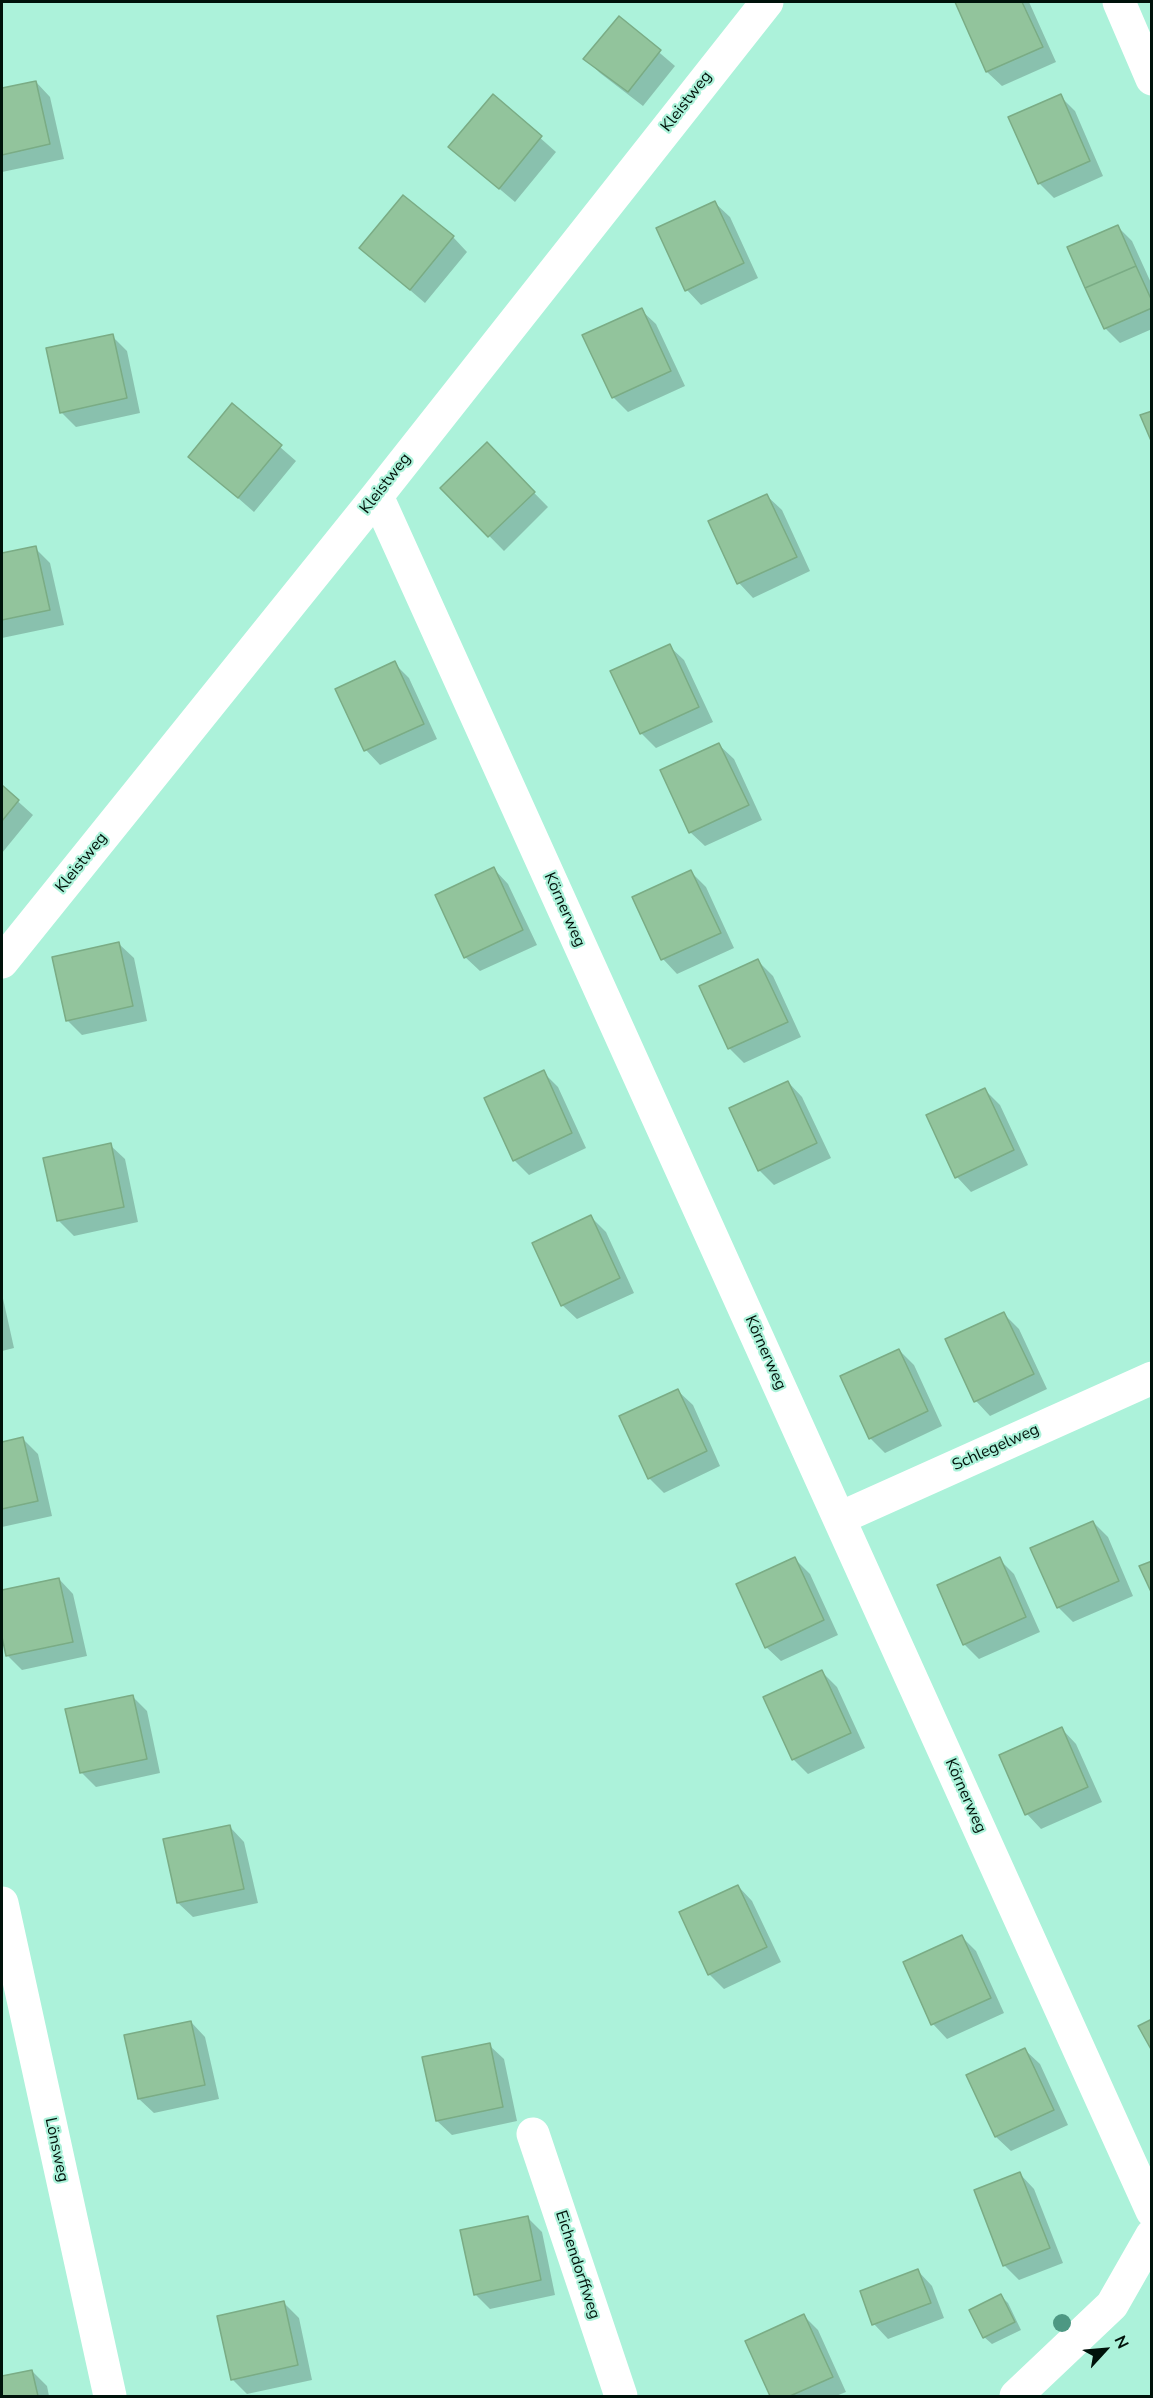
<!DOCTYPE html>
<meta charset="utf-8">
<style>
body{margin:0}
#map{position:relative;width:1153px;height:2398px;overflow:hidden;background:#acf2da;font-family:"Nunito Sans",sans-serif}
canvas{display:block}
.frame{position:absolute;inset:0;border:3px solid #00120a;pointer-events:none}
.north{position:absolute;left:1075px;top:2320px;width:60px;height:60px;-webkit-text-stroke:4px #acf2da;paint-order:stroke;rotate:64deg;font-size:16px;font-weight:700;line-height:24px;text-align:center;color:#00120a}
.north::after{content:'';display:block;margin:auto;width:21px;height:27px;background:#00120a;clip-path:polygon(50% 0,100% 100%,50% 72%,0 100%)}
</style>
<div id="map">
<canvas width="1153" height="2398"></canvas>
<div class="frame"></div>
<div class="north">N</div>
</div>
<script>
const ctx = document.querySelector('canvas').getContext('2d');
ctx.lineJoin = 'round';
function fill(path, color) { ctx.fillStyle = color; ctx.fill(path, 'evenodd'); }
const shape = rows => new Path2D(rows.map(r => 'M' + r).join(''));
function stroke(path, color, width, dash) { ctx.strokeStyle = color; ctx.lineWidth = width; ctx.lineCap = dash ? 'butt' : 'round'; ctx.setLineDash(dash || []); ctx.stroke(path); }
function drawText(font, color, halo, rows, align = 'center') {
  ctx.font = font + ' "Nunito Sans",sans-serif'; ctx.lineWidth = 4.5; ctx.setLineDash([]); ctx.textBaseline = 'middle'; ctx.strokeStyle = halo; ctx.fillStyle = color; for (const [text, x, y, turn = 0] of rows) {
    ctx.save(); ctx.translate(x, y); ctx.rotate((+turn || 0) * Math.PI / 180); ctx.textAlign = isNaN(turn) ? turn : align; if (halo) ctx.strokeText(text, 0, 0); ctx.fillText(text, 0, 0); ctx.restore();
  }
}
const shadow = shape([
 [957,2,1029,2,1056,62,1002,86,987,72],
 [619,18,675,66,643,106,600,73,586,59],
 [36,82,50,97,64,159,2,172,2,90],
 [493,96,556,152,515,202,450,147],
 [1060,96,1075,111,1103,176,1054,198,1039,183],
 [715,203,730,217,758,278,701,305,687,290],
 [1117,226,1132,241,1152,285,1152,329,1120,343,1105,328],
 [453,237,467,252,425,303,361,248],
 [641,310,656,324,685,386,628,412,613,397],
 [112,336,127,351,140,413,76,427,61,412],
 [232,405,296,461,254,512,190,456],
 [487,445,548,507,504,551,442,488],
 [767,496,782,510,810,571,753,598,739,583],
 [35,548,50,563,64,625,2,638,2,555],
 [669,646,684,660,713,722,656,748,641,733],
 [394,663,409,678,437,739,380,765,366,750],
 [719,745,734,759,762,820,705,846,690,832],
 [2,787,33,815,2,853],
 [494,869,508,884,537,945,480,971,465,957],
 [691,872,706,887,734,948,677,974,663,959,634,898],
 [119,944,134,958,147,1021,82,1035,67,1020],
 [758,961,773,976,801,1037,744,1063,729,1048],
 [543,1072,558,1087,586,1148,529,1175,514,1160],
 [788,1082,802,1097,831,1158,774,1185,759,1170],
 [985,1090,1000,1105,1028,1165,971,1192,957,1177],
 [110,1145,125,1159,138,1222,74,1236,59,1221,45,1159],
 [591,1217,606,1232,634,1293,577,1319,562,1305],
 [2,1294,14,1348,2,1351],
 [1004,1314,1019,1329,1047,1389,990,1416,976,1401,947,1340],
 [899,1350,914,1365,942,1426,885,1453,870,1438],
 [678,1391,693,1405,720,1466,664,1493,649,1478],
 [23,1439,38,1454,52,1516,2,1527,2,1443],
 [1093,1522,1108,1537,1133,1596,1073,1622,1058,1607],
 [795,1559,810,1574,838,1635,781,1661,766,1647],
 [999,1559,1014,1574,1040,1632,979,1659,964,1644],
 [59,1579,73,1594,87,1656,22,1670,7,1655,2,1630,2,1592],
 [822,1672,837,1687,865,1748,808,1774,793,1759,765,1698],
 [132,1696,147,1711,160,1773,96,1787,81,1772],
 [1062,1729,1076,1744,1102,1802,1041,1829,1027,1814],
 [230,1827,244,1842,258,1903,193,1917,178,1903],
 [738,1886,752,1901,781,1962,724,1989,709,1974],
 [962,1937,976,1951,1004,2013,947,2039,933,2024],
 [191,2022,205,2037,219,2099,154,2113,139,2099],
 [489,2045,504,2059,517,2121,452,2135,437,2121],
 [1025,2050,1040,2064,1068,2125,1011,2151,996,2137,968,2076],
 [1020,2174,1034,2189,1063,2263,1019,2280,1004,2265],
 [527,2217,542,2232,555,2295,490,2309,475,2294],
 [918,2271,932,2286,944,2318,888,2339,874,2324],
 [1001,2296,1008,2303,1021,2330,992,2344,984,2337,971,2310],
 [284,2303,299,2318,312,2380,247,2394,232,2379],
 [804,2316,818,2330,846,2392,836,2396,772,2396,747,2342],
 [32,2371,47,2386,49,2396,2,2396,2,2378]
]);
const building = shape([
 [955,2,1022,2,1043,47,986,72,955,2],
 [619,16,661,50,628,92,583,59,619,16],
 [36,81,50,144,2,155,2,88,36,81],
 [493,94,542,136,499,189,448,147,493,94],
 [1061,94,1090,161,1038,184,1008,117,1061,94],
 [403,195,454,236,410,290,359,248,403,195],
 [715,201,744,263,685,291,656,228,715,201],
 [1118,225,1136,266,1085,288,1067,247,1118,225],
 [1136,266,1152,301,1152,308,1104,329,1085,288,1136,266],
 [642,308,671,371,612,398,582,335,642,308],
 [113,334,127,398,60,413,46,348,113,334],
 [232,403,282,445,238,498,188,457,232,403],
 [1152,411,1152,443,1140,415,1152,411],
 [487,442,535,492,488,537,440,488,487,442],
 [767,494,797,557,737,584,708,521,767,494],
 [36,546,50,610,2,620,2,553,36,546],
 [670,644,699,707,640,734,610,671,670,644],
 [395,661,424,724,364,751,335,689,395,661],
 [719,743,749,805,689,833,660,770,719,743],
 [2,785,19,800,2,821,2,785],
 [494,867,523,930,464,958,435,895,494,867],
 [691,870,721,933,661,960,632,897,691,870],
 [119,942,133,1006,66,1021,52,957,119,942],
 [758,959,788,1022,728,1049,699,986,758,959],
 [544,1070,572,1133,513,1161,484,1098,544,1070],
 [788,1081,817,1143,758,1171,729,1108,788,1081],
 [985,1088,1014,1150,955,1178,926,1115,985,1088],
 [111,1143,124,1207,57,1221,43,1158,111,1143],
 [591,1215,620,1278,561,1306,532,1243,591,1215],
 [1004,1312,1034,1374,974,1402,945,1339,1004,1312],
 [899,1349,928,1411,869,1439,840,1376,899,1349],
 [678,1389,707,1451,648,1479,619,1416,678,1389],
 [23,1437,38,1501,2,1509,2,1442,23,1437],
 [1093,1521,1119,1581,1057,1608,1030,1548,1093,1521],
 [795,1557,824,1620,765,1648,736,1584,795,1557],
 [1000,1557,1026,1617,963,1645,937,1585,1000,1557],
 [1152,1561,1152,1594,1139,1566,1152,1561],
 [59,1578,73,1642,6,1656,2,1637,2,1590,59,1578],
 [822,1670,851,1733,792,1760,763,1697,822,1670],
 [133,1695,147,1759,80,1773,65,1709,133,1695],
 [1062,1727,1088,1787,1025,1815,999,1755,1062,1727],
 [230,1825,244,1889,177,1903,163,1839,230,1825],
 [738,1885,767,1947,708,1975,679,1912,738,1885],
 [962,1935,991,1998,931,2025,903,1962,962,1935],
 [1152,2019,1152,2051,1138,2026,1152,2019],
 [191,2021,205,2085,138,2099,124,2035,191,2021],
 [490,2043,503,2107,436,2121,422,2057,490,2043],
 [1025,2048,1054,2110,995,2137,966,2075,1025,2048],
 [1020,2172,1050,2248,1003,2266,974,2190,1020,2172],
 [528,2216,541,2280,474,2295,460,2230,528,2216],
 [918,2269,931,2303,872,2325,860,2291,918,2269],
 [1001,2294,1015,2322,983,2338,969,2310,1001,2294],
 [284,2301,298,2365,231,2380,217,2316,284,2301],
 [804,2314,833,2377,790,2396,770,2396,745,2341,804,2314],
 [32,2370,38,2396,2,2396,2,2376,32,2370]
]);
const street = shape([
 [1119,2,1152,79],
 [377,496,1152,2211],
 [2,962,377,496,767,2],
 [840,1518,1152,1378],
 [2,1903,110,2396],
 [533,2134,621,2396],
 [1016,2396,1112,2305,1152,2235]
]);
const trees = [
 [1062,2323]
];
const streetNames = [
 ["Kleistweg",687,102,-52],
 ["Kleistweg",386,484,-52],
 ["Kleistweg",82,863,-51],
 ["Körnerweg",564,910,66],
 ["Körnerweg",765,1353,66],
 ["Schlegelweg",996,1448,-24],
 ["Körnerweg",965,1796,66],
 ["Lönsweg",56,2150,78],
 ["Eichendorffweg",577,2265,72]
];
fill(shadow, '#0003');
fill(building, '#92c49c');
stroke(building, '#7aac85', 1.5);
stroke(street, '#fff', 33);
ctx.fillStyle = '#4d9883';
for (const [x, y] of trees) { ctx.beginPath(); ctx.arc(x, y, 9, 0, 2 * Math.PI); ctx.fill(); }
drawText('16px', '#00120a', '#acf2da', streetNames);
</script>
